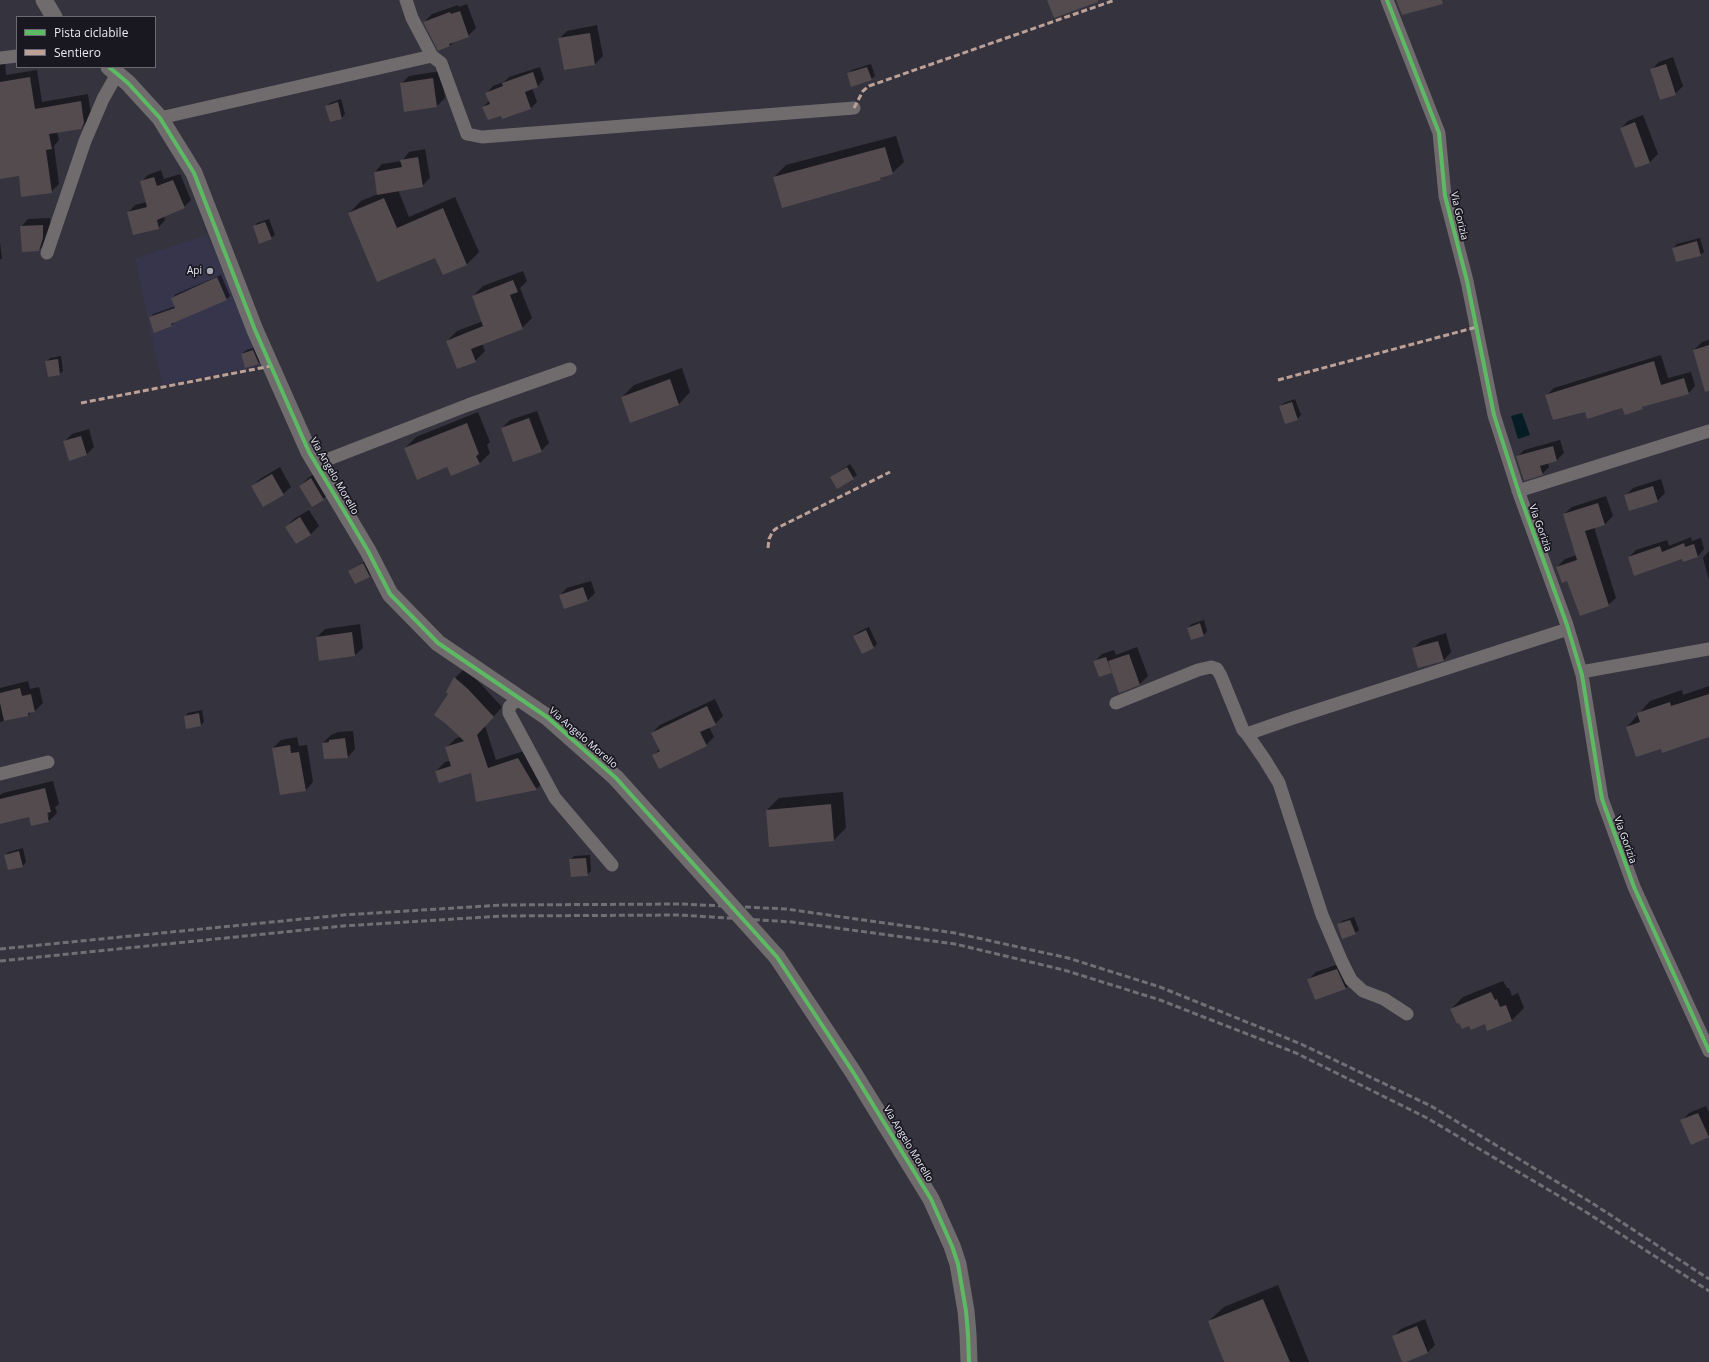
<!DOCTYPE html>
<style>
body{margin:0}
#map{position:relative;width:1709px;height:1362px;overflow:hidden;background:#34333e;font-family:"Open Sans",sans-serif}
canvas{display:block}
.legend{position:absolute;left:16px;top:16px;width:140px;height:52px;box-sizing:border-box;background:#191821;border:1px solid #6c6b75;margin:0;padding:5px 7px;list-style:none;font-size:12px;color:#e8e7f4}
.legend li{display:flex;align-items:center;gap:8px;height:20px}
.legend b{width:20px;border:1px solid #6c6b75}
</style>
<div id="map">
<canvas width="1709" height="1362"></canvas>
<ul class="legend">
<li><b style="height:5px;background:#5cba63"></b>Pista ciclabile</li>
<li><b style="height:5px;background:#bda197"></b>Sentiero</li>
</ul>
</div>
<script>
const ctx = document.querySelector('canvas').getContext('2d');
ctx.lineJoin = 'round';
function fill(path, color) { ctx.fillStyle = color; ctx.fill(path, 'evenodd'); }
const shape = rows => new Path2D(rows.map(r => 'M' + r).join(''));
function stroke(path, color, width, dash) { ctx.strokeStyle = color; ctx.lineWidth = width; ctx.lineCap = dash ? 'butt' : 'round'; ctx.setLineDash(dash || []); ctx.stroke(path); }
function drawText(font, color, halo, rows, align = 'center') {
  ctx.font = font + ' "Open Sans",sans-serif'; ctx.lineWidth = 3.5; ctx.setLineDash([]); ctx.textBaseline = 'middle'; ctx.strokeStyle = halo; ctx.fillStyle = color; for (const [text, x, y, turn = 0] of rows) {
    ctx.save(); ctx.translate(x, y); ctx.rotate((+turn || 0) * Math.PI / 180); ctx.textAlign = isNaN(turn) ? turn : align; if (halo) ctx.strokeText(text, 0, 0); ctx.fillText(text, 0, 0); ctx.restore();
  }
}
const built = shape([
 [207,235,264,365,162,385,135,258]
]);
const water = shape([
 [1522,413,1530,435,1518,439,1511,416]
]);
const shadow = shape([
 [467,4,476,28,468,36,454,41,450,46,424,22,432,14,458,5,459,7],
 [597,25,603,56,595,64,564,69,559,39,567,31],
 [1673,57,1683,86,1675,94,1651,70,1659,62],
 [5,59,6,75,37,70,42,102,88,94,91,114,89,120,81,128,57,132,59,140,54,146,59,184,51,192,19,175,0,178,0,60],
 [871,64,875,76,871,79,848,74,852,70],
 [540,67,544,79,538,86,532,88,537,102,531,108,502,115,483,107,489,101,487,93,493,86,504,82,509,77],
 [441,71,445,98,437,106,405,110,401,84,409,76],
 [341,99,345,114,342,118,330,121,326,106,330,103],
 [1643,115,1658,154,1650,162,1635,167,1621,128,1628,121],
 [896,136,904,162,892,173,884,175,880,179,774,177,786,165],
 [425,149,430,178,422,186,398,190,409,217,455,197,479,252,467,264,436,256,349,213,361,201,378,194,375,172,382,164,402,161,409,152],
 [161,170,164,179,180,174,191,200,184,207,164,216,165,220,158,228,128,213,135,205,147,202,141,182,148,175],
 [50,218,51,230,47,242,39,250,21,227,28,219],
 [269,219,275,235,271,238,254,227,257,223],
 [1700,238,1704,252,1700,255,1673,248,1677,244],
 [0,243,2,258,0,260],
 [523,271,527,281,520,288,532,318,522,328,482,344,485,351,475,361,447,341,457,331,483,321,473,296,483,286],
 [221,275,230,296,227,299,175,322,171,326,150,318,153,314,176,306,172,298,176,294],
 [1709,340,1709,379,1694,350,1702,342],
 [257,347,262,360,258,364,242,354,246,350],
 [1661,355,1668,378,1691,372,1695,386,1688,394,1645,405,1642,408,1623,406,1585,410,1547,395,1554,388],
 [61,356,63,371,60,374,46,362,50,358],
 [682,368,690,392,679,404,622,397,634,385],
 [1295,399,1301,415,1297,419,1280,406,1284,403],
 [537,411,549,443,541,451,502,428,510,420],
 [478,412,490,442,487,445,490,453,479,464,448,466,405,448,416,437],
 [89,429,94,447,86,455,64,442,72,434],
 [1560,440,1564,453,1557,460,1548,463,1549,467,1542,474,1517,457,1524,450],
 [850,464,857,475,853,478,831,477],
 [280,467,291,487,283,494,252,486,260,479],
 [319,471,331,492,323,499,300,486,308,478],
 [1661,479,1665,493,1657,501,1625,496,1633,488],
 [1606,496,1613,516,1605,524,1594,527,1616,598,1608,605,1568,579,1557,567,1565,559,1577,555,1564,514,1572,507],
 [309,510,319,526,311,534,297,543,287,527,294,519],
 [1691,537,1692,541,1701,538,1704,549,1698,556,1683,558,1629,557,1636,550,1667,540,1669,546],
 [1709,551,1709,580,1703,558],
 [367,560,373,572,369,576,349,571],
 [591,581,595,593,588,600,560,595,567,588],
 [1204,620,1207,631,1204,635,1188,628,1192,624],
 [360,624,363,648,355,655,320,659,317,637,325,629],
 [869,627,877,644,874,647,854,636,858,632],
 [1446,633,1451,652,1444,660,1413,649,1421,641],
 [1137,647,1148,676,1140,684,1120,692,1112,671,1111,672,1094,662,1102,654,1114,650,1116,655],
 [464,669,477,680,502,707,485,726,496,760,527,750,545,780,536,789,472,772,436,771,445,762,450,761,446,748,455,739,460,737,449,693,455,678],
 [28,681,30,689,39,687,43,703,35,711,31,712,28,715,0,722,0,688],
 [1709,686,1709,736,1662,748,1627,727,1650,701,1682,690,1683,695],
 [715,699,723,716,715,724,709,727,714,737,706,745,653,755,660,749,652,733,660,725],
 [202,710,204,722,201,725,185,716,188,713],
 [353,731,355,749,348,757,323,743,331,735,338,732],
 [297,737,299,746,307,745,313,782,306,790,273,748,281,740],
 [53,781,59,804,55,807,57,813,49,821,32,825,30,816,0,823,0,795,3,793],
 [45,808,47,808,49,817,47,817],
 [843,792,846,828,834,840,770,846,767,810,779,798],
 [23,848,26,862,23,866,5,855,9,852],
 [590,855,591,871,587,875,570,860,574,856],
 [1354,917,1359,930,1355,933,1338,925,1342,921],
 [1344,962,1353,980,1346,988,1315,999,1309,979,1316,972],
 [1503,981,1507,988,1509,988,1512,996,1518,993,1524,1008,1512,1020,1488,1030,1485,1023,1470,1025,1451,1009,1463,997],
 [1706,1106,1709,1112,1709,1136,1692,1144,1682,1121,1689,1113],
 [1278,1285,1309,1362,1225,1362,1209,1321,1224,1307],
 [1425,1319,1435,1345,1428,1352,1403,1362,1393,1337,1401,1329]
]);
const building = shape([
 [1047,0,1098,0,1098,2,1054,18],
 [1396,0,1442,0,1443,4,1402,15],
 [460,11,469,37,449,44,450,46,438,51,423,22,450,12,451,14],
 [590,33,595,65,564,70,558,38],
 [1666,64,1676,95,1660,100,1650,69],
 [867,67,872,80,851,87,847,73],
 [533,72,538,87,525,92,531,109,502,119,501,116,488,120,482,107,490,104,485,93,503,86,502,83],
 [30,77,35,109,81,101,84,123,81,129,49,134,52,149,46,150,52,193,21,197,19,176,0,179,0,82],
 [433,78,437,107,404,112,400,83],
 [338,102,342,119,330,122,325,106],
 [1635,122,1650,163,1635,168,1620,128],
 [885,147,893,174,880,178,881,180,782,208,773,177],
 [418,157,423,187,377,195,374,172,402,167,400,160],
 [154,177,157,186,173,180,185,208,157,220,159,229,133,235,127,212,147,207,140,181],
 [384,198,397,228,443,208,467,265,443,275,435,258,377,282,348,213],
 [265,222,272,239,259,244,253,226],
 [43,225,43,238,39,251,22,252,20,226],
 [1697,241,1701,256,1676,262,1672,248],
 [217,277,227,300,171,324,172,326,154,333,149,317,175,308,171,298],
 [513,280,518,292,510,295,523,329,471,349,476,362,457,369,446,341,483,326,472,296],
 [1709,345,1709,391,1705,392,1693,350],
 [253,350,259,364,245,368,241,354],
 [58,359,60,375,48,377,45,361],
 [1654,361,1661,385,1684,378,1689,394,1642,407,1643,409,1625,415,1622,408,1587,419,1585,412,1553,420,1545,395],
 [670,379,679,405,630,423,621,397],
 [1292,402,1298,420,1285,424,1279,406],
 [529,418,542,452,513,462,501,428],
 [467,423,479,454,476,456,480,464,451,476,447,467,417,480,404,448],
 [81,436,87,455,69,461,63,441],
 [1553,446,1557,461,1540,466,1543,475,1524,481,1516,456],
 [847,467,854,479,837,489,830,477],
 [272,474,284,495,263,507,251,486],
 [311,478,324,500,312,507,299,486],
 [1653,486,1658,502,1629,511,1624,495],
 [1598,503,1605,525,1585,531,1609,606,1580,616,1567,581,1562,583,1556,567,1577,560,1563,514],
 [300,517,311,535,296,544,285,527],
 [1684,543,1685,547,1694,544,1698,557,1683,562,1682,559,1634,576,1628,557,1660,546,1662,552],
 [363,563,370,577,355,584,348,571],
 [583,587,588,601,564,609,559,595],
 [1200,623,1204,636,1191,640,1187,628],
 [866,630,874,648,862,654,853,636],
 [352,632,355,656,319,661,316,637],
 [1438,641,1444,661,1418,668,1412,648],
 [1129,654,1140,685,1119,693,1108,661],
 [1106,657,1112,673,1099,677,1093,661],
 [454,677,468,689,494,717,477,735,488,768,518,758,537,790,476,802,471,773,439,783,435,771,451,766,445,747,464,741,446,724,434,715,448,694,446,692],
 [20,688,22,696,31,694,35,712,28,713,28,716,4,721,0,703,0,693],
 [1709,694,1709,737,1662,753,1661,749,1636,757,1626,727,1640,722,1637,713,1670,702,1671,706],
 [707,706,716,725,700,732,707,746,659,769,652,755,660,751,651,733],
 [199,713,201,726,186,729,184,716],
 [345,738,348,758,324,759,322,743,329,742,329,740],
 [290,745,291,753,299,752,306,791,280,795,272,748],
 [45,788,51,812,47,813,49,822,31,826,29,817,0,824,0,799],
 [831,804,834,841,769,847,766,810],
 [19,851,23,867,8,870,4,855],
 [586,858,588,876,571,877,569,859],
 [1350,920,1356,934,1342,939,1337,924],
 [1337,969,1346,989,1315,1000,1307,979],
 [1491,992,1495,1000,1497,999,1500,1007,1506,1005,1512,1021,1487,1031,1485,1024,1471,1030,1469,1026,1462,1029,1459,1023,1457,1024,1450,1009],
 [1698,1113,1709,1137,1691,1145,1680,1120],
 [1263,1299,1290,1362,1224,1362,1208,1321],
 [1417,1326,1428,1353,1406,1362,1402,1362,1392,1336]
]);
const minor = shape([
 [406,0,412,18,432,56],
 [1387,0,1439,133,1445,196,1467,281,1494,415,1520,496,1567,625,1582,675,1602,799,1634,887,1709,1051],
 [0,58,17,56],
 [160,118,432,56,441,63,467,134,482,137,854,108],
 [47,253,85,141,103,99,117,74],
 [316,464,468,405,570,369],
 [1518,491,1709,431],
 [1581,672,1709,649],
 [519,698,509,707,509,713,555,798,612,865],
 [1116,703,1198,670,1211,667,1217,669,1221,676,1243,730,1247,734,1290,719,1568,629],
 [1247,734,1265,760,1279,783,1322,915,1342,962,1351,980,1363,991,1384,999,1407,1014],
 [0,774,48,762]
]);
const tertiary = shape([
 [44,0,54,17],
 [109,67,128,83,160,118,194,173,255,330,309,452,368,551,390,594,438,643,547,717,616,778],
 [777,957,853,1072,931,1199,952,1246,958,1264,966,1311,968,1334,969,1362]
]);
const rail = shape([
 [0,949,343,915,502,905,681,904,786,909,955,933,1068,958,1160,987,1301,1044,1431,1106,1592,1203,1709,1279],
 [0,961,343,926,502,916,679,915,792,922,955,944,1064,970,1160,1000,1296,1053,1427,1118,1586,1212,1709,1291]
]);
const tertiaryBridge = shape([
 [616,778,777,957]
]);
const quiet = shape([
 [854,108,863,91,869,86,1115,0],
 [1278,380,1477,327],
 [81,403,271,366],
 [768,548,769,539,773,531,777,528,890,472]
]);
const cycleway = shape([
 [1387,0,1439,133,1445,196,1467,281,1494,415,1520,496,1567,625,1582,675,1602,799,1634,887,1709,1051],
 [109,67,128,83,160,118,194,173,255,330,309,452,368,551,390,594,438,643,547,717,616,778,777,957,853,1072,931,1199,952,1246,958,1264,966,1311,968,1334,969,1362]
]);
const markers = [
 [210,271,4,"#a9a8b4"]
];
const streetNames = [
 ["Via Gorizia",1459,216,77],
 ["Via Angelo Morello",334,476,60],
 ["Via Gorizia",1540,528,70],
 ["Via Angelo Morello",583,738,41],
 ["Via Gorizia",1625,840,70],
 ["Via Angelo Morello",908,1144,59]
];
const poiNames = [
 ["Api",202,271]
];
fill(built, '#37354c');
fill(water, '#061d25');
fill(shadow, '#0007');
fill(building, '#534b4e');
stroke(minor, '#706c6e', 13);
stroke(tertiary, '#706c6e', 17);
stroke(rail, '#706f73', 3, [6, 3]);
stroke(tertiaryBridge, '#706c6e', 17);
stroke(quiet, '#bda197', 3, [6, 3]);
stroke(cycleway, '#5cba63', 4);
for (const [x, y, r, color] of markers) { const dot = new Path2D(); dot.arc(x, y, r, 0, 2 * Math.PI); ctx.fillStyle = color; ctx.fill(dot); stroke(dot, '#191821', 1.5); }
drawText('10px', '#e8e7f4', '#191821', streetNames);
drawText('10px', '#e8e7f4', '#191821', poiNames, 'right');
</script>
